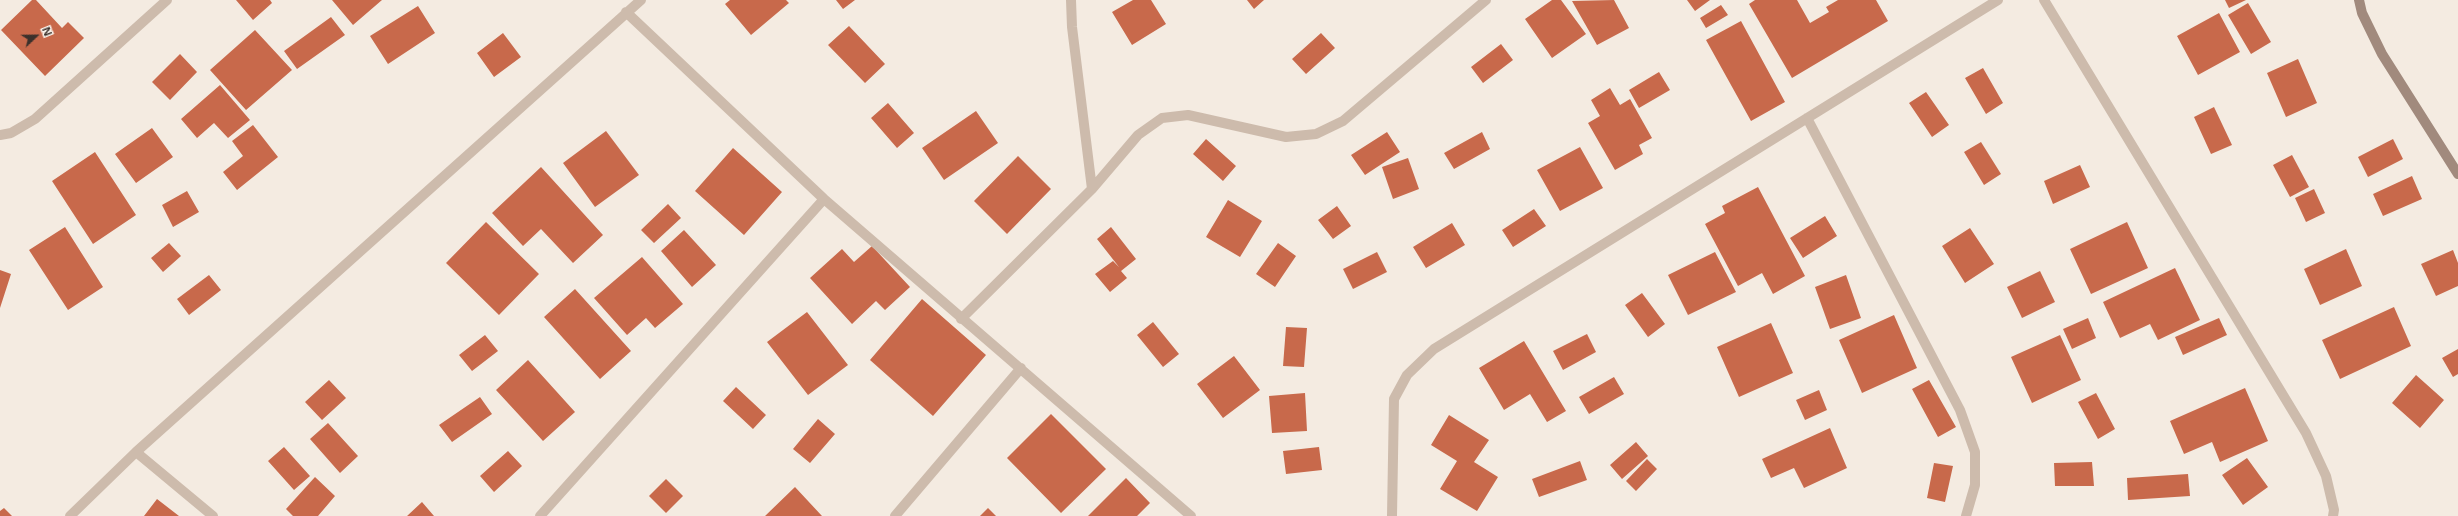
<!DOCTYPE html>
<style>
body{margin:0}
#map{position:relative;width:2458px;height:516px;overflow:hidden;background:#f4ebe1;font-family:"Open Sans",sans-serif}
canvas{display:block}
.north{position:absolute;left:16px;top:16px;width:40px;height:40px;-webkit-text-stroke:3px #fbf5ee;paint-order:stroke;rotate:68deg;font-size:11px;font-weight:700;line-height:16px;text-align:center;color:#3b302b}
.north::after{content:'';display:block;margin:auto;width:14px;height:18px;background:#3b302b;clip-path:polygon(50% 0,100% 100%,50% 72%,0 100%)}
</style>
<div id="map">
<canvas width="2458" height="516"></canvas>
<div class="north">N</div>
</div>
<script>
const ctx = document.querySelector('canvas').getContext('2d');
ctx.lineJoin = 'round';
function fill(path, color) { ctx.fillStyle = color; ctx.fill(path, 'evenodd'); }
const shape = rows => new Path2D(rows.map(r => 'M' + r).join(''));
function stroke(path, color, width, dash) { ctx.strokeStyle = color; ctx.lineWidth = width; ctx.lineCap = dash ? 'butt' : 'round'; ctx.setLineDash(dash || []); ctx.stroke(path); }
const building = shape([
 [32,0,36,0,62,28,68,22,84,38,45,76,1,30],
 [236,0,270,0,272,3,253,20],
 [332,0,382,0,353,25],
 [730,0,786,0,789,3,751,35,725,4],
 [836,0,855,0,843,9],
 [1133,0,1151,0,1166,24,1132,45,1112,12],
 [1247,0,1264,0,1254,9],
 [1552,0,1561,0,1586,34,1552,58,1525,19],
 [1614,0,1629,28,1597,45,1572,1],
 [1687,0,1710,0,1695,11],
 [1755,0,1797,0,1810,23,1829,12,1826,7,1838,0,1876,0,1888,21,1792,78,1749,4],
 [2225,0,2246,0,2229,8],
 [2248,3,2271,42,2251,54,2228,15],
 [1721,5,1728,15,1706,28,1700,18],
 [418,6,435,33,388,64,370,36],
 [2219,13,2240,52,2198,75,2177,36],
 [331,17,345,35,297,69,284,51],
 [1741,21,1785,102,1751,121,1706,40],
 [849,26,885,64,865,83,828,45],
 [255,30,292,70,246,110,210,70],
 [503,33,521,57,494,77,477,53],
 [1321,33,1335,48,1306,74,1292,59],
 [1501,44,1513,60,1483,83,1471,67],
 [180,54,197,72,170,100,152,82],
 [2298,59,2317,103,2286,117,2267,73],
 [1983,68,2003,103,1986,114,1965,78],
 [1659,72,1670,90,1639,108,1629,90],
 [220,85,250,120,228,138,214,123,197,138,181,119],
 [1610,88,1620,105,1630,99,1652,138,1639,145,1643,154,1615,170,1588,123,1600,116,1591,100],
 [1926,92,1949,125,1932,137,1909,103],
 [888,103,914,133,897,148,871,118],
 [2214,107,2232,145,2211,154,2194,117],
 [976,111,998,143,944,180,922,148],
 [253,125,278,157,237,190,223,172,243,156,232,141],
 [152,128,173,157,136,183,115,154],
 [606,131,639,175,595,207,563,163],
 [1387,132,1400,152,1365,175,1351,155],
 [1482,132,1490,149,1454,169,1444,153],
 [1206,139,1236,166,1223,181,1193,154],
 [2393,139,2403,159,2368,177,2358,157],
 [1981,142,2001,174,1984,185,1964,152],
 [1580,147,1603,188,1560,211,1537,170],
 [733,148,782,192,744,235,695,191],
 [95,152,136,215,93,244,52,181],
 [2292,155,2309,187,2290,197,2273,165],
 [1018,156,1051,189,1007,234,974,201],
 [1408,158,1419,189,1393,199,1382,167],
 [2080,165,2090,187,2053,204,2044,181],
 [541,167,603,235,573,263,541,229,523,246,492,213],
 [2412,176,2422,199,2383,216,2373,194],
 [1758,187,1805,276,1773,294,1762,273,1738,286,1705,224,1725,213,1722,206],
 [2314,189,2325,213,2306,222,2295,198],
 [187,191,199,212,173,227,162,205],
 [1228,200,1262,221,1240,257,1206,237],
 [668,204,681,218,654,243,641,230],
 [1337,206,1351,226,1333,239,1318,220],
 [1534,209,1546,226,1513,247,1502,230],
 [1825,216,1837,236,1803,258,1790,238],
 [486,222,539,274,499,315,446,263],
 [2127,222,2148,268,2091,294,2070,249],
 [1452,223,1465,245,1426,268,1413,247],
 [65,227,103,287,68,310,29,250],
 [1111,227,1136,259,1121,271,1127,278,1110,292,1095,274,1113,261,1119,267,1097,239],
 [1970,228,1994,264,1965,283,1942,246],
 [684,230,716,265,692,287,661,251],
 [169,243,181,256,163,272,151,258],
 [1278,243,1296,256,1275,287,1256,274],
 [872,246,910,287,885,310,876,301,852,324,810,278,842,249,854,262],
 [2346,249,2362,286,2320,305,2304,269],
 [2453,250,2458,263,2458,286,2436,296,2421,264],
 [1377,252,1387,272,1353,289,1343,269],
 [1715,252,1736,292,1688,315,1668,275],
 [642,257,683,304,655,328,646,318,627,335,594,298],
 [2175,268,2200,320,2158,340,2150,324,2120,338,2103,302],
 [0,270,11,274,0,308],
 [2040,271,2055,302,2022,318,2007,287],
 [209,275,221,290,189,315,177,299],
 [1846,275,1861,318,1830,329,1815,287],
 [575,289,631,351,600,379,544,317],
 [1642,293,1665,324,1648,337,1625,305],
 [922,299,986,355,933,416,870,360],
 [2394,307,2411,346,2340,379,2322,340],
 [807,312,848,365,808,395,767,342],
 [1894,315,1917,368,1862,393,1839,340],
 [2088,318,2096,338,2072,349,2063,329],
 [2219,318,2227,335,2183,355,2175,337],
 [1153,322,1179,354,1163,367,1137,335],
 [1771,323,1793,373,1739,397,1717,347],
 [1286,327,1307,328,1304,367,1283,366],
 [1587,334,1596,352,1563,370,1553,351],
 [485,335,498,351,472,371,459,355],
 [2060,335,2081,380,2032,403,2011,357],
 [1524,341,1566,411,1547,422,1530,394,1504,410,1479,368],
 [2458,349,2458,374,2453,377,2442,358],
 [1234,356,1260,390,1223,418,1197,384],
 [528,360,575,412,543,441,496,390],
 [2416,375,2444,400,2420,428,2392,403],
 [1614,377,1624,394,1589,414,1579,397],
 [329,380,346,398,322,420,305,402],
 [1929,380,1956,427,1938,437,1912,389],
 [736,387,766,415,753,429,723,401],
 [2245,388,2268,441,2220,462,2212,442,2184,454,2170,421],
 [1819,390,1827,410,1805,420,1796,400],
 [1305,393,1307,431,1272,433,1269,396],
 [2096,393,2115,429,2098,439,2078,402],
 [480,397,492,414,452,442,439,425],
 [1051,414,1106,469,1061,513,1007,458],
 [1449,415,1489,440,1474,462,1498,477,1477,511,1440,489,1457,461,1431,445],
 [818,419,835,434,810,463,793,449],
 [328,423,358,456,340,473,310,439],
 [1830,428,1847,468,1804,488,1794,468,1771,478,1762,459],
 [1636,442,1648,456,1622,479,1610,465],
 [284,447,310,476,294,490,268,461],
 [1319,447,1322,470,1286,474,1283,451],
 [508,451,522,466,494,492,480,476],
 [2247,458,2268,487,2243,505,2222,475],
 [1647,459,1657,469,1636,491,1626,481],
 [1580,461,1587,480,1539,497,1532,479],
 [2092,462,2094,486,2055,486,2054,463],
 [1934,463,1953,466,1945,502,1927,498],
 [2188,474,2190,496,2128,500,2127,478],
 [315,477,335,496,318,516,293,516,286,509],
 [1126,478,1150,503,1137,516,1088,516],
 [666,479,683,496,666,513,649,496],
 [795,487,822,516,765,516],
 [157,499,179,516,144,516],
 [422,502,434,516,407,516],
 [4,508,12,516,0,516,0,511],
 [988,508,996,516,980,516]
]);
const street = shape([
 [1071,0,1072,27,1092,189],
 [2044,0,2306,433,2326,476,2334,510,2333,516],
 [626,12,824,199,1191,516],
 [1807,118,1960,410,1975,452,1975,485,1966,516],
 [0,135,11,133,35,119,167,0],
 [961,319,1092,189,1138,135,1162,118,1188,115,1286,137,1316,134,1343,121,1486,0],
 [136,452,213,516],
 [70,516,136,452,641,0],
 [540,516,824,199],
 [895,516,1021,368],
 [1392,516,1394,399,1407,375,1434,349,1998,0]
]);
const secondary = shape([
 [2359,0,2362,13,2382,54,2458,174]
]);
fill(building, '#c8694b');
stroke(street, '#cdbbac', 10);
stroke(secondary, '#a18a7d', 10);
</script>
